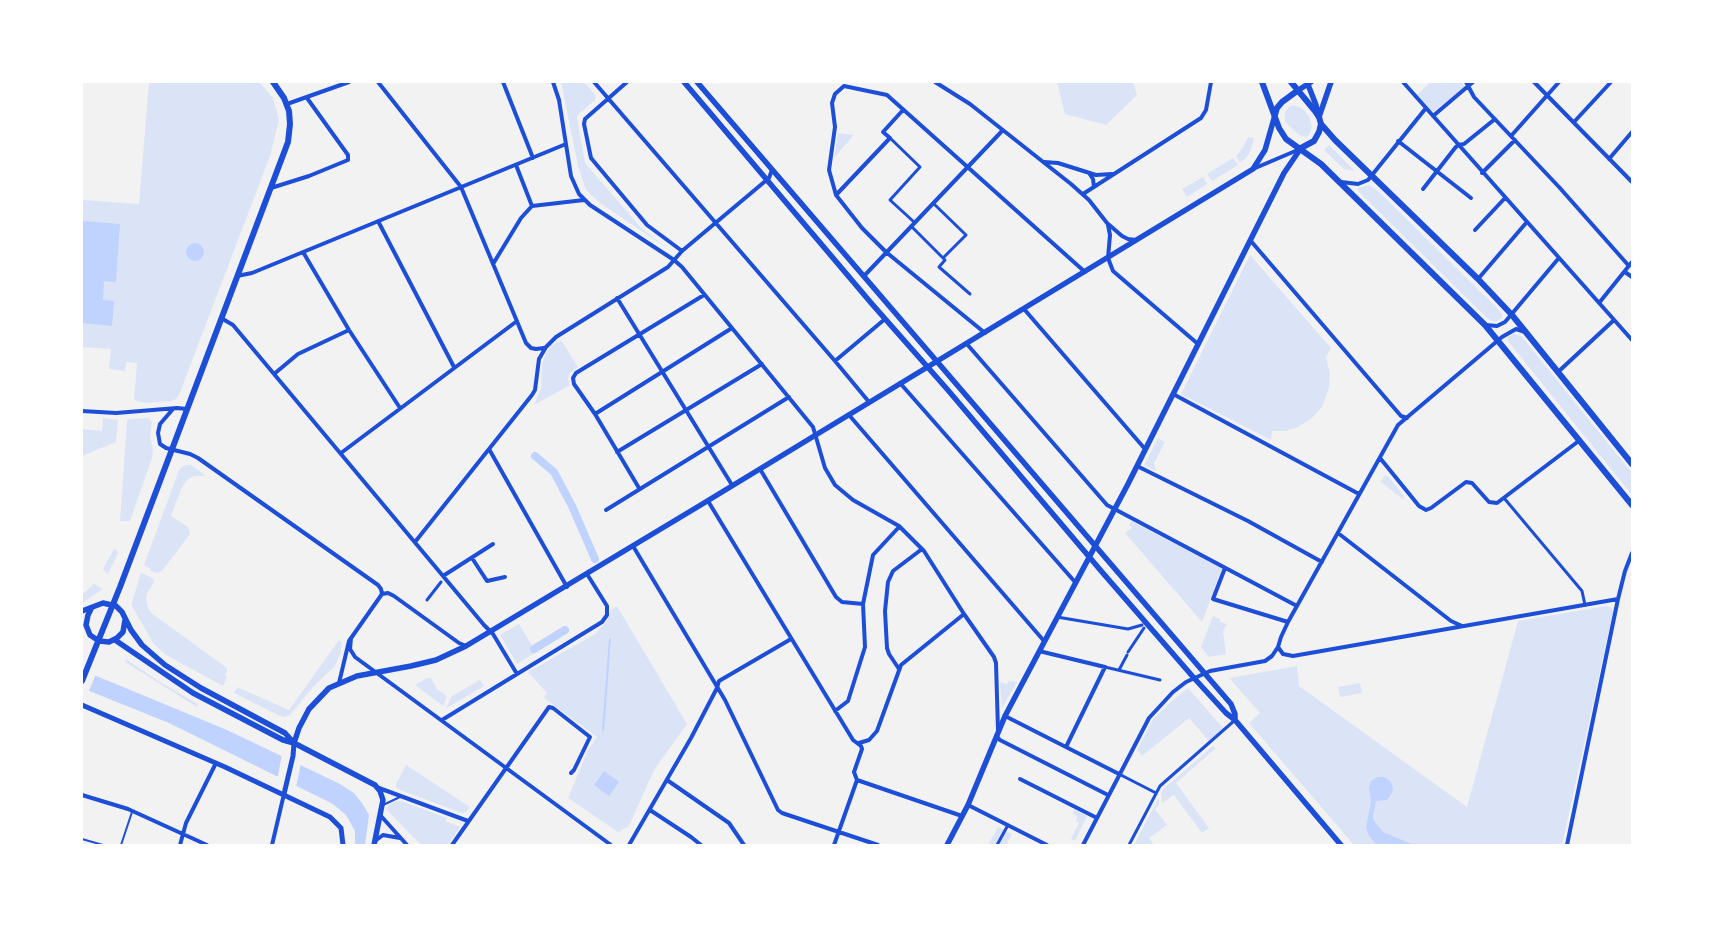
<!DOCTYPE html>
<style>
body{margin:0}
#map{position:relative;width:1714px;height:927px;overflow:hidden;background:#f2f2f2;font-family:"PT Sans",sans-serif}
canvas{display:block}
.frame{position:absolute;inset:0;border:83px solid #fff;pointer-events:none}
</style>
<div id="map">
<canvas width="1714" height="927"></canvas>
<div class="frame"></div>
</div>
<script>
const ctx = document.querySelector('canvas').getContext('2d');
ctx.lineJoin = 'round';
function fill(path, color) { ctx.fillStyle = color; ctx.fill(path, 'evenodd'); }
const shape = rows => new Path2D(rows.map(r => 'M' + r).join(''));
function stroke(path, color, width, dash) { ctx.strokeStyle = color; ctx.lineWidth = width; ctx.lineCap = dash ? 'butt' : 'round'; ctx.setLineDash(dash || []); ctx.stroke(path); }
const green = shape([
 [149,82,259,82,273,98,279,120,270,156,179,395,176,399,171,401,145,403,134,400,137,363,126,362,125,371,109,369,111,349,82,347,82,200,139,204],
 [561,82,584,82,596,96,595,100,580,113,577,117,585,163,642,229,670,250,600,203,586,190,578,166],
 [1057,82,1133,82,1137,95,1106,125,1065,114],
 [1430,82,1461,82,1465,87,1433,112,1431,112,1416,96],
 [1293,105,1302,108,1309,116,1312,127,1310,133,1307,137,1299,135,1285,122,1285,112,1289,107],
 [838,133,854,135,834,158],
 [1248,137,1254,138,1252,147,1247,157,1240,163,1236,156,1242,149],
 [1329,145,1355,171,1344,169,1324,150],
 [1233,158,1238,165,1212,181,1207,174],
 [1203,177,1207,184,1187,197,1182,189],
 [1369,185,1377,190,1496,307,1502,314,1502,318,1495,322,1487,318,1358,191,1358,188],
 [1250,255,1331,348,1326,357,1330,374,1329,388,1322,407,1311,419,1298,427,1286,431,1272,431,1271,440,1181,394],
 [1514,334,1521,336,1527,343,1632,473,1632,495,1508,341,1507,337],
 [561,340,578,367,569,374,568,379,570,385,534,405,541,388,542,365,545,355,551,346],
 [103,418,118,420,116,442,82,456,82,429,102,431],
 [149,418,152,422,150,436,153,450,152,458,130,521,120,521,127,421,129,419],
 [1158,438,1165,442,1154,463,1156,471,1144,465],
 [188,465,191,465,206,476,194,476,187,480,182,487,171,516,188,527,190,534,162,571,158,573,150,571,151,569,144,565,179,470,183,466],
 [1385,475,1388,476,1404,496,1404,500,1381,482,1381,481],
 [1131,521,1222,568,1202,622,1125,533,1132,528,1129,525],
 [114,549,117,550,118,553,108,574,103,569],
 [141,573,149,576,154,580,153,584,147,593,146,599,149,610,154,615,227,668,227,671,225,675,227,677,223,686,166,655,153,643,132,606,132,602],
 [94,584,103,589,82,603,82,595],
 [617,606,687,724,654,770,629,826,618,832,568,798,587,752,597,737,544,698,547,693,528,672,595,634,607,621,611,610],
 [1606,606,1612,608,1613,612,1562,845,1354,845,1249,723,1260,713,1229,678,1297,666,1299,686,1467,807,1518,621],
 [1213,616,1220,619,1220,622,1227,624,1223,631,1226,654,1209,657,1201,647],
 [519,624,536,652,517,664,500,635],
 [339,640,342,642,340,655,334,667,313,687,290,715,284,717,278,715,234,693,237,687,289,710],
 [126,659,160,682,198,704,197,707,125,662],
 [427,678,431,678,437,689,447,696,443,706,415,685],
 [480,680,484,686,447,708,446,708,452,696],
 [1009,681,1017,682,1002,708,1000,682,1007,684],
 [1360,683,1362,693,1340,697,1338,687],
 [1188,688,1223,728,1209,741,1189,718,1142,756,1137,750,1153,719,1172,701],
 [1213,746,1216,748,1176,783,1209,828,1202,833,1174,795,1162,803,1161,793,1162,790],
 [406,765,423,776,470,807,466,812,462,813,400,790,396,787,396,784],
 [1159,797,1159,805,1155,809,1167,825,1149,838,1154,845,1134,845],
 [397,801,404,802,447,818,445,821,460,827,448,845,421,845,386,809,390,804],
 [1074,809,1087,816,1075,841,1071,839,1079,823,1076,821,1077,817,1073,813],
 [998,827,1012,834,1006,845,988,845]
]);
const water = shape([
 [82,221,120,224,116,282,104,281,103,300,114,301,112,326,82,323],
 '186 252a9 9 0 1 1 18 0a9 9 0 1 1-18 0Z',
 [609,638,611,639,604,732,602,730],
 [82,670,227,730,338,783,354,793,362,803,369,815,365,845,355,845,355,831,346,815,333,804,169,723,82,688],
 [604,771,619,782,609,796,594,785],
 [1378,777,1384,777,1390,781,1392,785,1393,790,1390,796,1387,800,1376,801,1373,816,1374,821,1383,832,1414,845,1377,845,1369,836,1366,827,1371,802,1369,788,1371,781]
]);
const pier = shape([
 [82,668,96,674,88,693,82,690],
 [282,754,301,763,296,788,276,778,278,776]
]);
const canal = shape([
 [535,456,554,472,572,506,595,559],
 [534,649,565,630]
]);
const service = shape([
 [383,805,400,797],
 [82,839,103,845],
 [121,845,132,812]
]);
const pedestrian = shape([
 [890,138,920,167,890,200,914,222],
 [933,203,966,235,943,258],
 [911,226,945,260,939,267,970,294],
 [1504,498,1582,591,1585,605],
 [427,600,441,582],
 [1057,617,1128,629,1142,625],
 [1128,652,1144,628],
 [1105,667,1160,680],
 [1119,670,1127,655],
 [1119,774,1156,793],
 [997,845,1008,825],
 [1129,845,1160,786,1235,720]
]);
const minor = shape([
 [378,82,461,187,526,343,531,348,536,349,544,348],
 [503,82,533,158],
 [553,82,559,100,571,176,579,194,590,205,674,260,682,267,813,427,825,468,835,485,853,500,899,526,924,551,964,614,994,657,996,663,998,730],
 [594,82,835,361,869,402],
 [627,82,585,119,584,124,591,158,647,225,682,251],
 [935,82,970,104,1071,184,1089,200,1107,223,1122,236,1128,239,1136,240],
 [1403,82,1632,340],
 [1466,82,1474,97,1559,187,1629,266],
 [1534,82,1632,182],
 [287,104,349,82],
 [1433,116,1473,82],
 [1574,122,1611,82],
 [1511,136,1559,82],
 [1398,141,1471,198],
 [1609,159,1632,132],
 [1044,162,1058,163,1096,175,1112,174],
 [516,165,532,206],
 [1253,169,1300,149],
 [1089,173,1093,179,1094,187],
 [1482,173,1515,140],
 [1341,182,1358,184,1368,180,1426,108],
 [271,188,309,176,348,160,348,155,307,98],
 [1423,189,1455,148,1458,145,1464,144,1495,119],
 [1083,194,1201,118,1206,110,1211,82],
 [836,195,890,138,883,132,903,110],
 [378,221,454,367],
 [1108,225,1110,235,1108,258,1113,271,1198,344],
 [1475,230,1505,198],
 [1250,240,1401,416,1407,418],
 [303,252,349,330,400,408],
 [493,264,521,218,532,206,584,200],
 [1625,272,1632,277],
 [237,276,252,273,566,144],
 [864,276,1003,130],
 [1478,279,1526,223],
 [617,298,732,485],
 [1599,303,1632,262],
 [1024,309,1145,449],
 [221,318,233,325,484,625,493,634,517,674],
 [1486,325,1497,326,1505,322,1558,259],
 [985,333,886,252,862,228,836,195,829,170,835,127,832,103,835,94,844,86,887,95,1085,272],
 [966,343,1107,505,1297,606],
 [835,361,885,319],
 [1558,372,1614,320],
 [274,374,298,354,349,330],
 [900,383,1075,582],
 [1173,394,1359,494],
 [173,409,160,424,158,433,160,444,166,448,190,454,198,458,378,585,381,589,382,594],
 [82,411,116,413,177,408,187,409],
 [595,414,732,328],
 [849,415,1044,641],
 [489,449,567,587],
 [617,452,762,364],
 [341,453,517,321],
 [1380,458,1419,506,1426,510,1431,508,1466,482,1472,483,1489,502,1497,503,1580,440],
 [1137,466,1248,521,1322,562],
 [760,469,836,597,842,602,863,604],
 [639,488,595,414,574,384,573,378,576,373,704,295],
 [708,501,853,740,861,746,862,749,854,772,857,780],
 [606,510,789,397],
 [1338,533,1451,621,1462,626],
 [415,542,532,395,535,390,539,359,546,347,556,337,668,267,682,251,769,178,772,170],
 [633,546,725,700,778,810,782,813,878,845],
 [472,558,487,581,505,577],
 [1225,568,1213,599,1288,622],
 [443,576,493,544],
 [382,594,388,593,394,596,459,643,466,646],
 [351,638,350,649,355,657,611,845],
 [1278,647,1283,654,1293,656,1618,599],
 [1039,651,1105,667,1066,747],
 [899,669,889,654,887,648,885,611,888,582,893,571,922,549],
 [339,683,349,641,382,594],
 [835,711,848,701,865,647,863,604,873,555,899,527],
 [1005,716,1119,774],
 [442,720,602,622,607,615,607,606,587,574],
 [996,736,1000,740,1108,795],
 [859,743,869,740,877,731,901,665,964,614],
 [1020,779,1097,818],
 [667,780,729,823,744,845],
 [857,780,962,816],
 [379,788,468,821],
 [82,795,128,809,207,845],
 [968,805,1047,845],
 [650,810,691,837,701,845],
 [381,816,407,845],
 [375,841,383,835,400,838],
 [180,845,186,823,216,763],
 [272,845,284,794],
 [452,845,549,707,553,708,590,737,574,770,571,773],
 [629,845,691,738,717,688,719,681,791,639],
 [834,845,857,780],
 [1083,845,1149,718,1173,692,1186,682,1210,671,1265,661,1272,656,1278,647,1281,637,1288,622,1398,425,1502,337,1516,329,1525,332],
 [1567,845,1618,599,1625,571,1632,553]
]);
const tertiary = shape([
 [82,705,225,767,330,817,341,828,343,845],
 [284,794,293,756,294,743]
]);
const secondary = shape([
 [684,82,872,304,947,389,1102,572,1194,678,1226,713,1235,720,1341,845],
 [697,82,1231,704,1235,714,1235,720],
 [1307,82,1316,105,1318,115],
 [1297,91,1311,82],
 [1319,117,1331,82],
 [91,609,88,615,86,625,90,635,99,641,109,642,117,638,123,632,125,620],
 [82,611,103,603,116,606,122,612,131,630,142,645,165,665,201,688,285,733,294,743],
 [115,640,193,693,283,740,294,743,375,785,380,791,383,800,374,845],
 [294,743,299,728,309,709,329,688,357,676,411,666,436,660,466,646,699,506,1253,169,1265,150,1275,115],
 [947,845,968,805,1005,716,1128,484,1284,173,1301,148]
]);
const primary = shape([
 [1262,82,1279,128,1286,139,1321,164,1485,325,1632,505],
 [1291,82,1315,111,1319,117,1321,124,1335,140,1478,279,1512,315,1632,464],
 [1275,115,1277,108,1282,102,1297,91],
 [1301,148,1314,141,1319,132,1321,124],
 [82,681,120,587,288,142,290,124,289,111,284,98,273,82]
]);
fill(green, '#dbe4f7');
fill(water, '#bfd3fe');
fill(pier, '#f2f2f2');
stroke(canal, '#bfd3fe', 8);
stroke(service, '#1d4ed8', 2);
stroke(pedestrian, '#1d4ed8', 3);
stroke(minor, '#1d4ed8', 4);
stroke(tertiary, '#1d4ed8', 5);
stroke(secondary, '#1d4ed8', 5.5);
stroke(primary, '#1d4ed8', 6);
</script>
